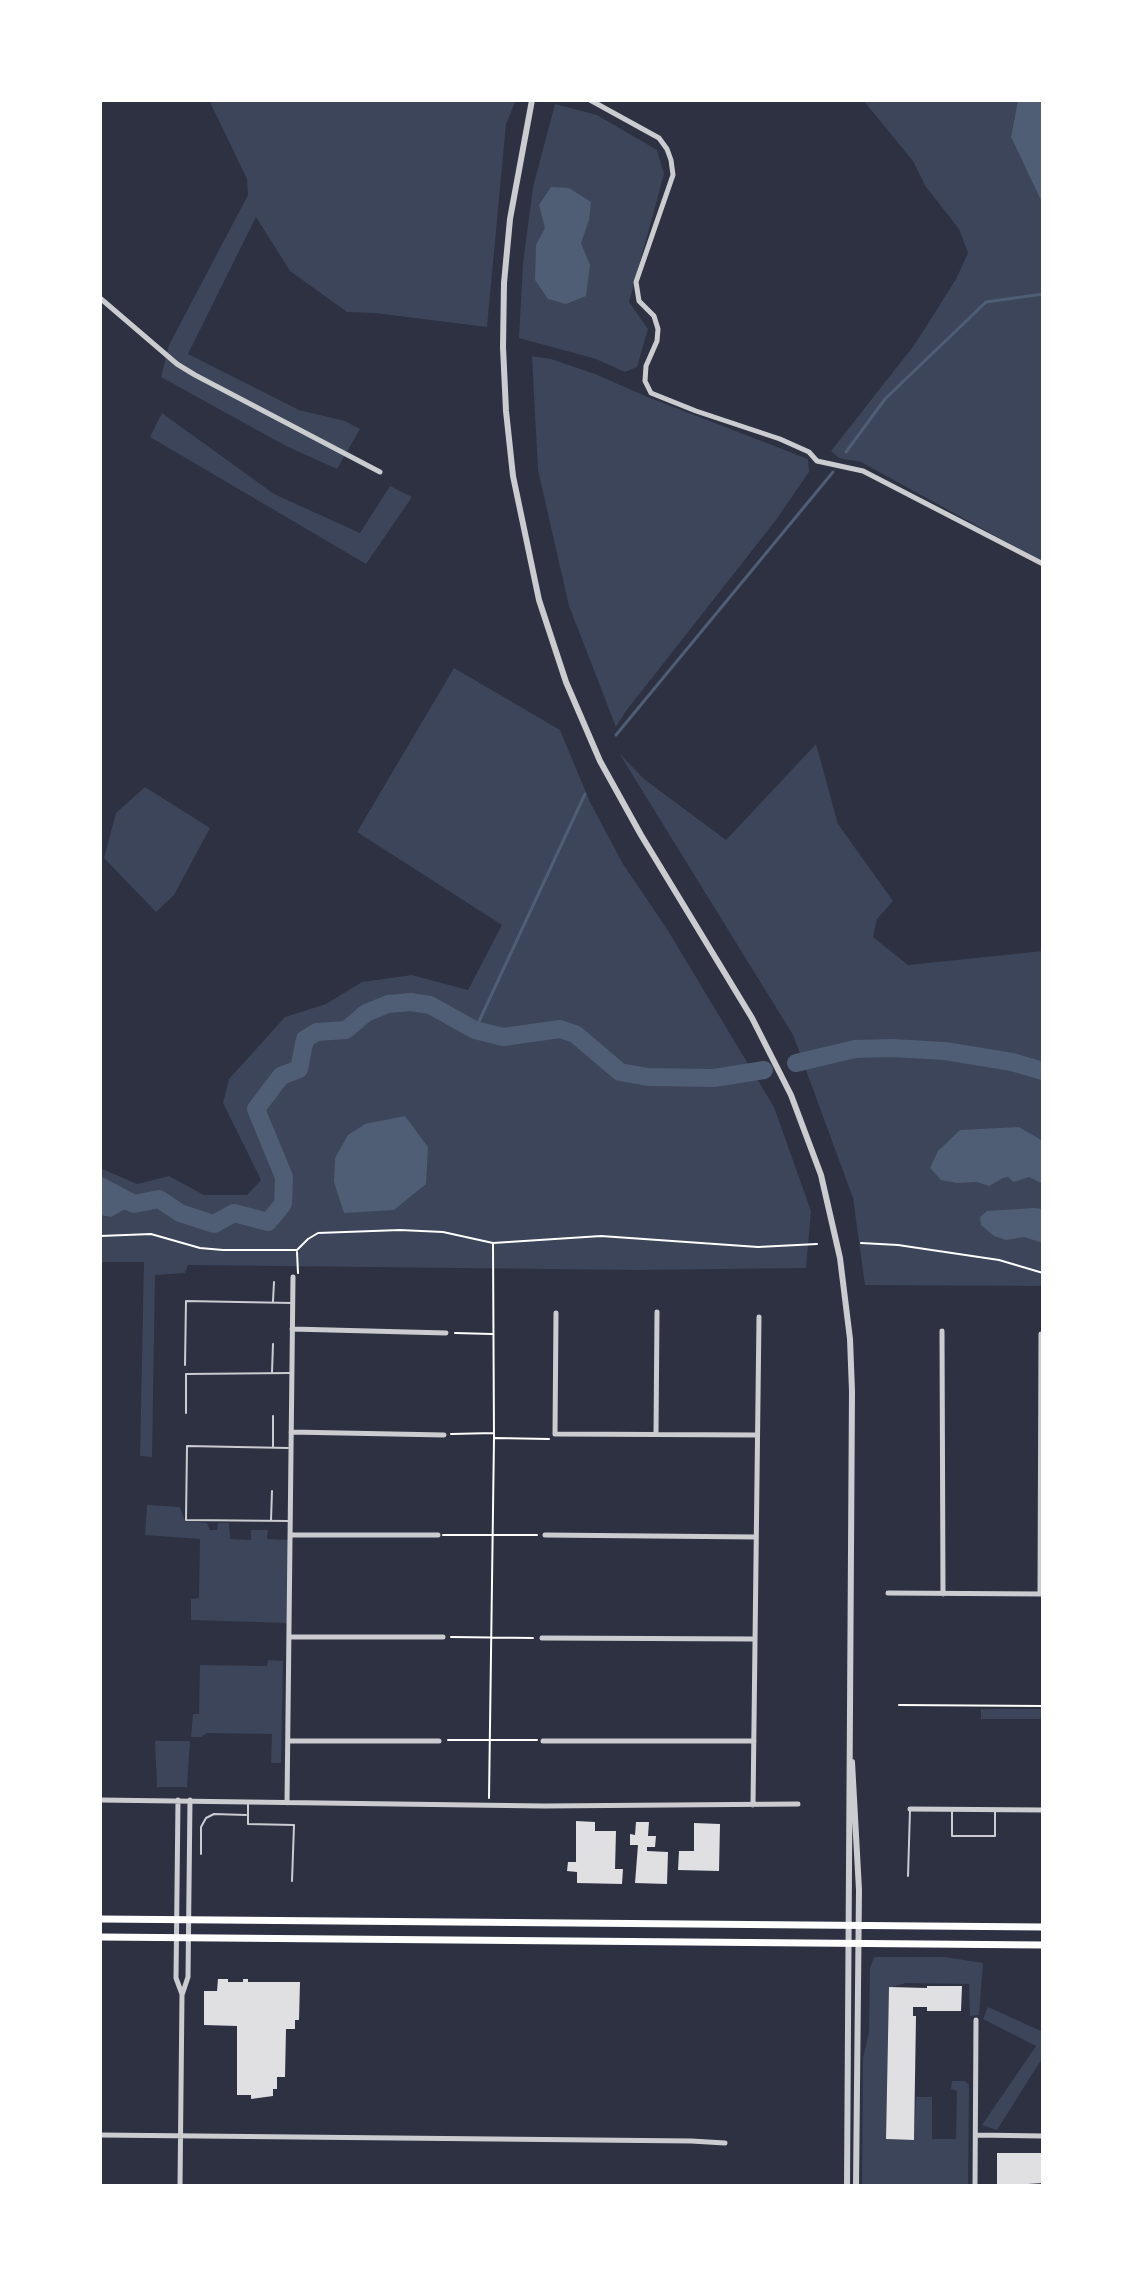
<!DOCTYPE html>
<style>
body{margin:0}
#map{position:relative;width:1143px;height:2286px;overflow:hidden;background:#2d3142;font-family:"Space Grotesk",sans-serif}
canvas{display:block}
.frame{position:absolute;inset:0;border:102px solid #fff;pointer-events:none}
</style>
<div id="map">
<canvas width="1143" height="2286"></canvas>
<div class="frame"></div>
</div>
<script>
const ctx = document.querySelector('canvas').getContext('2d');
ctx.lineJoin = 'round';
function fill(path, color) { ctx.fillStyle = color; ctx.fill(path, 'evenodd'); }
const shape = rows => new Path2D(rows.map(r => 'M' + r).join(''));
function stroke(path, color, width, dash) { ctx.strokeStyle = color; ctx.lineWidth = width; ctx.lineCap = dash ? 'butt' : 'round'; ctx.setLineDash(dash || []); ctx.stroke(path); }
const green = shape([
 [209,100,516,100,506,124,487,327,375,313,347,312,290,271,256,217,188,354,299,410,345,421,360,429,337,469,286,446,161,377,169,345,248,195,247,179],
 [863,100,1018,100,1011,137,1043,205,1043,562,861,462,839,458,831,451,915,344,956,279,968,253,959,229,926,187,913,161],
 [555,104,597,115,657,150,664,174,629,302,648,329,637,367,625,372,596,359,519,338,523,263,533,187],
 [532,356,551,359,595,374,650,398,808,459,809,472,776,520,626,711,616,727,569,606,538,470],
 [162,413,274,494,360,533,390,486,412,497,366,564,150,437],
 [454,668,560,730,590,802,623,864,667,929,774,1107,811,1211,806,1268,637,1270,188,1265,185,1273,155,1275,152,1457,140,1456,144,1262,100,1262,100,1168,137,1184,169,1176,204,1195,247,1195,261,1180,223,1103,229,1079,285,1017,326,1004,362,982,412,975,468,990,502,925,357,832],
 [816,744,838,824,893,901,877,919,873,937,908,965,1043,951,1043,1286,865,1285,853,1198,793,1035,619,753,644,779,726,840],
 [145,787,210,828,174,895,156,912,104,858,116,813],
 [147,1505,180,1507,185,1521,207,1523,210,1530,217,1530,218,1523,229,1523,230,1539,251,1540,251,1530,268,1530,267,1539,289,1540,288,1623,191,1620,191,1599,199,1598,200,1539,145,1535],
 [268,1660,283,1661,281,1763,271,1763,272,1734,207,1733,201,1737,191,1737,193,1714,199,1714,200,1665,267,1666],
 [981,1709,1043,1709,1043,1719,981,1719],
 [155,1741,190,1741,187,1787,157,1787],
 [874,1957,945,1957,983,1963,979,2015,970,2016,969,1984,906,1983,889,1988,886,2139,914,2140,916,2097,932,2097,932,2139,956,2139,957,2091,951,2089,952,2081,965,2081,969,2085,968,2186,862,2186,863,2058,869,2032,870,1968],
 [988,2007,1041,2031,1043,2029,1043,2057,997,2130,982,2125,1036,2046,983,2019]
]);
const water = shape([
 [1018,100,1043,100,1043,205,1011,137],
 [551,187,569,188,591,202,589,220,581,243,590,265,586,296,566,304,548,299,535,280,536,245,545,228,539,205],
 [405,1116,428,1147,426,1184,394,1210,344,1213,334,1182,335,1158,348,1135,365,1124],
 [1019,1127,1043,1141,1043,1184,1029,1177,1014,1182,1008,1177,1003,1178,989,1186,977,1182,957,1183,941,1180,930,1168,938,1151,960,1130],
 [106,1189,129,1201,134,1204,111,1217,100,1215,100,1194],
 [1034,1208,1043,1209,1043,1243,1024,1237,1006,1240,994,1236,981,1225,980,1217,987,1211]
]);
const stream = shape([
 [846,452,885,399,986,302,1043,294],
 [616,735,833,472],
 [475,1030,585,794]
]);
const river = shape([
 [796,1063,855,1049,892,1048,945,1051,1012,1062,1043,1071],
 [100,1186,134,1204,159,1199,180,1213,214,1224,234,1213,268,1222,283,1204,284,1177,256,1109,281,1076,299,1069,305,1039,317,1032,346,1030,366,1013,388,1004,411,1002,430,1005,475,1030,503,1037,560,1029,575,1034,620,1072,648,1077,714,1078,764,1070]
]);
const building = shape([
 [576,1821,595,1822,595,1831,616,1831,615,1869,623,1869,622,1884,577,1883,577,1872,567,1871,568,1862,576,1862],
 [636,1822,649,1822,648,1836,656,1836,655,1847,647,1847,647,1851,668,1852,667,1884,635,1883,638,1845,630,1845,630,1834,635,1835],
 [694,1823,720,1824,719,1871,678,1870,679,1851,694,1851],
 [218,1979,228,1979,228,1982,243,1982,243,1979,248,1979,248,1982,300,1982,299,2020,295,2020,295,2029,286,2029,285,2077,277,2077,277,2089,273,2089,273,2096,251,2099,251,2095,237,2095,237,2026,204,2025,204,1991,217,1991],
 [927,1986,962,1986,961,2011,927,2011,927,2007,913,2007,913,2016,916,2016,914,2140,886,2139,889,1987,927,1988],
 [997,2153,1043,2153,1043,2183,997,2186]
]);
const path = shape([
 [100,1236,151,1234,200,1248,223,1250,297,1250,308,1239,318,1233,400,1230,443,1232,493,1243,601,1236,758,1247,817,1244],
 [861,1243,898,1245,999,1260,1043,1273],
 [297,1252,298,1273],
 [455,1333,492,1334],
 [451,1434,493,1433],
 [495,1438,549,1439],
 [443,1535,537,1535],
 [451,1637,533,1638],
 [899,1705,1043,1706],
 [448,1740,537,1740],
 [489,1798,494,1438,493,1244]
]);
const service = shape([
 [273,1301,274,1282],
 [185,1365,186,1301,292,1303],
 [272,1372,273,1344],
 [186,1413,186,1374,291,1373],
 [273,1447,273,1416],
 [288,1448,187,1446,186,1520,289,1521],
 [271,1520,272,1491],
 [248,1803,248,1824,294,1825,292,1881],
 [952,1810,952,1836,995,1836,995,1812],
 [201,1854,201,1827,206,1818,214,1814,246,1815],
 [908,1876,910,1810]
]);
const minor = shape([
 [590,100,659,138,667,149,671,160,673,175,636,282,639,301,654,316,658,329,657,341,646,366,645,381,651,393,696,411,780,439,809,452,817,461,863,471,1043,564],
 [100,298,177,364,195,375,380,472],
 [556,1313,555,1434,757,1435],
 [292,1329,446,1333],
 [942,1331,943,1594],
 [291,1432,444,1435],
 [656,1434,657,1312],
 [290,1535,438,1535],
 [545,1535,756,1537],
 [888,1593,1042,1594],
 [1040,1594,1041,1334],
 [289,1637,443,1637],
 [542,1638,755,1639],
 [288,1741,439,1741],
 [543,1741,754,1741],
 [100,1800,544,1806,798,1804],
 [178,1800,176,1978,182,1994],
 [287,1803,293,1277],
 [753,1805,759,1317],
 [910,1809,1043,1810],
 [100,2135,691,2141,725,2143],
 [976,2135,1043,2136],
 [180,2186,182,1995,188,1977,190,1800],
 [975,2186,976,2020]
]);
const tertiary = shape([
 [532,100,510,219,504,283,503,347,506,411,513,476,539,600,566,682,600,761,641,835,752,1018,791,1095,821,1175,840,1258,850,1339,852,1391,847,2186],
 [852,1762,859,1890,856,2186]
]);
const secondary = shape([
 [100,1919,1043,1927],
 [100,1937,1043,1945]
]);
fill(green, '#3c4559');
fill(water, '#4f5d75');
stroke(stream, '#4f5d75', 3);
stroke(river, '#4f5d75', 18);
fill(building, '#e0e0e3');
stroke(path, '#fff', 2);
stroke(service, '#caccd0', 2);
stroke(minor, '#caccd0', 5);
stroke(tertiary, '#caccd0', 6);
stroke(secondary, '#fff', 7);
</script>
